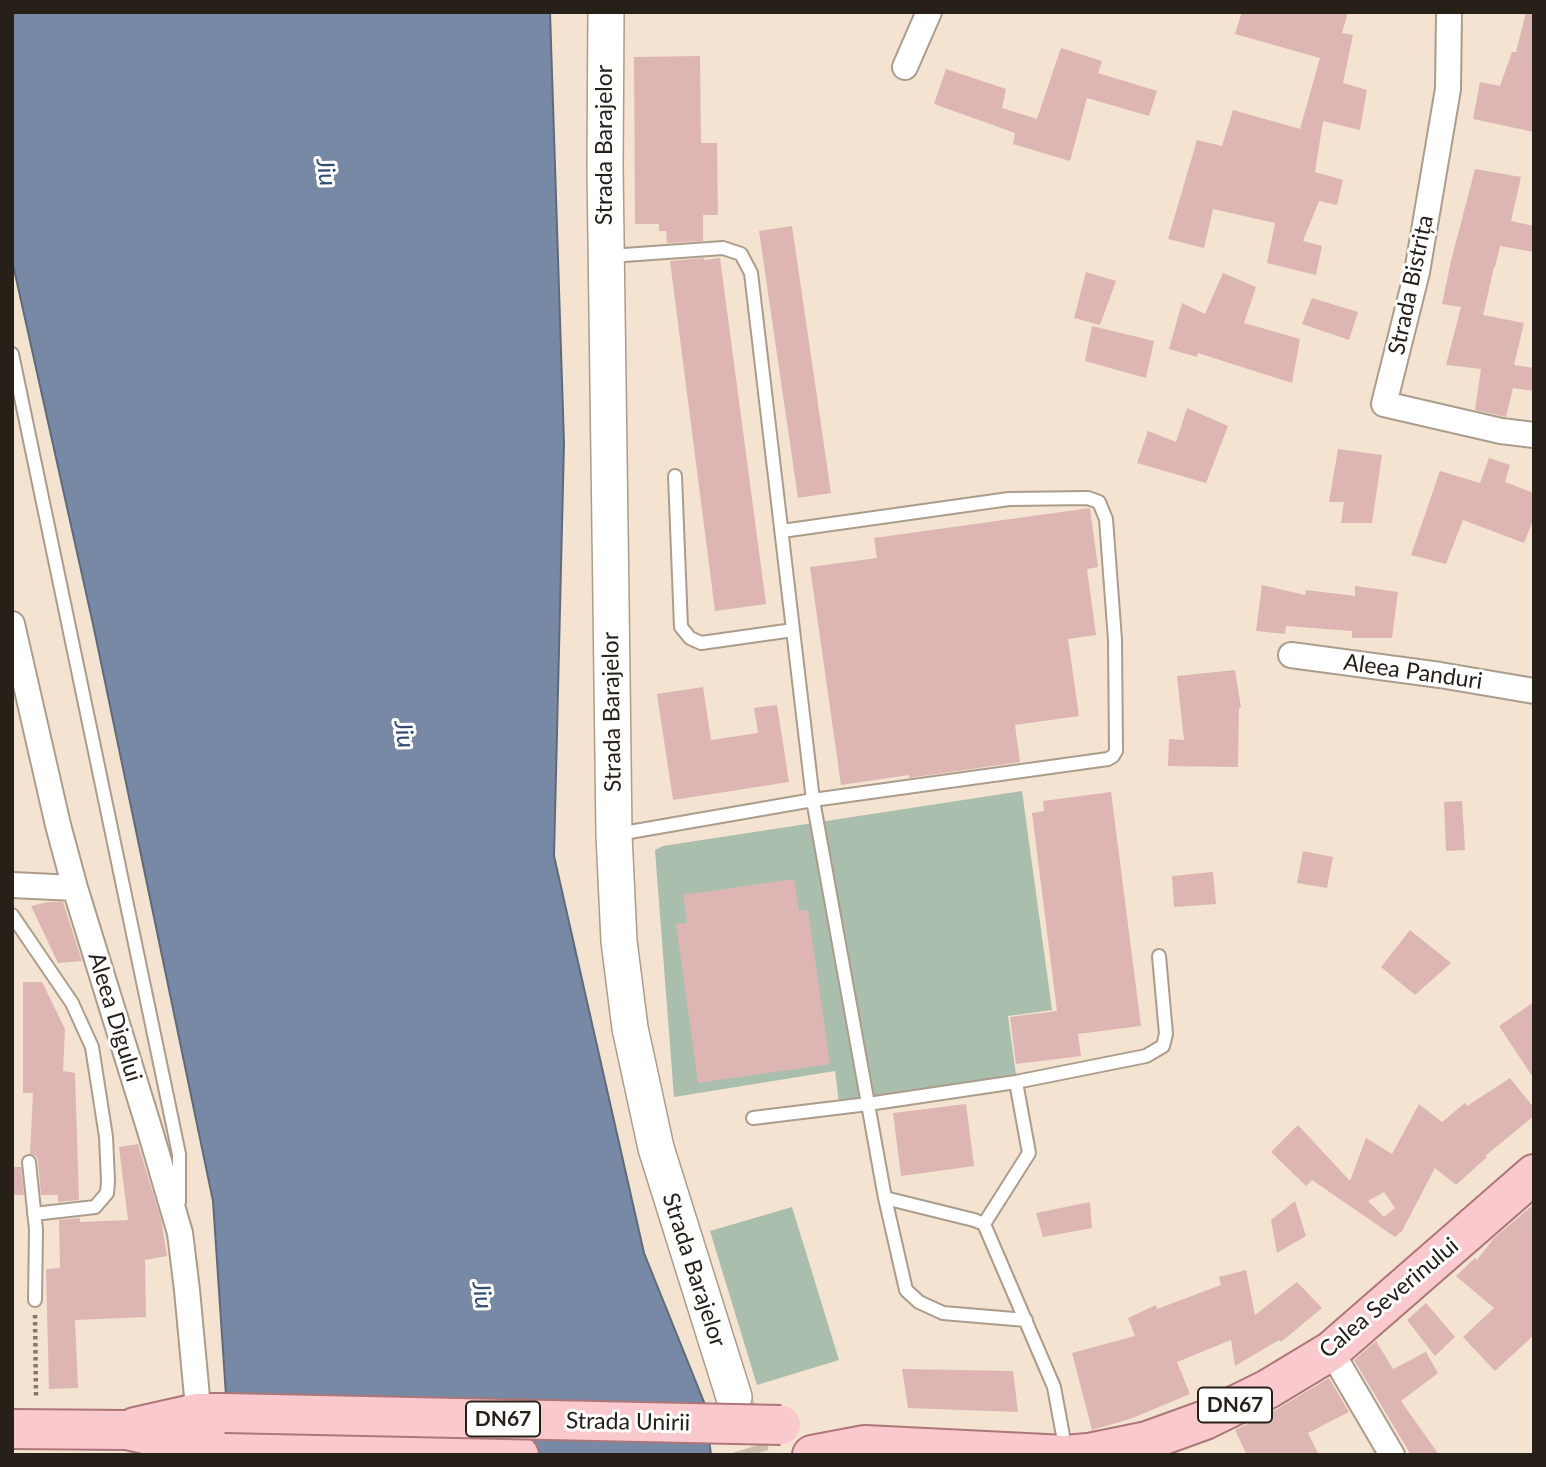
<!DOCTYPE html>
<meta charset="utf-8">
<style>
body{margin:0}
#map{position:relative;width:1546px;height:1467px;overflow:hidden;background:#f3e3d0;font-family:Lato,sans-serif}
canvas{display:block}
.frame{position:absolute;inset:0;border:14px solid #262019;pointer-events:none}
</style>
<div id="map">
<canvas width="1546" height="1467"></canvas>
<div class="frame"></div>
</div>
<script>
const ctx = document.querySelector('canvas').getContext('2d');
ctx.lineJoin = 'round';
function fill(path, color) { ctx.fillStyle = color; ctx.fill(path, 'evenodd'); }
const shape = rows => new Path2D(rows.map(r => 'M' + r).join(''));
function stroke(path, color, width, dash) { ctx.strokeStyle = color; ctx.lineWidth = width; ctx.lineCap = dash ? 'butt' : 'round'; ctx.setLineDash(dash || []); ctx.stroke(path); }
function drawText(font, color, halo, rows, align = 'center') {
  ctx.font = font + ' Lato,sans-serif'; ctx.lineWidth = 6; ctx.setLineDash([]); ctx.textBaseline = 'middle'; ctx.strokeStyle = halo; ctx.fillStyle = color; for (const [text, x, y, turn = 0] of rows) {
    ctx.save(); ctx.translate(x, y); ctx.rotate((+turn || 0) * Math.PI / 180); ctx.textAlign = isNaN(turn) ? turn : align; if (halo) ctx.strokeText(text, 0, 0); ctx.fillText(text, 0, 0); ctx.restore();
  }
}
const green = shape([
 [1022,791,1052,1010,1008,1016,1016,1075,839,1103,835,1071,674,1097,655,850,663,846],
 [792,1207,839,1360,757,1385,710,1231]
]);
const water = shape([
 [12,12,550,12,564,443,554,856,644,1253,704,1402,711,1455,230,1455,213,1201,93,624,12,260,12,12]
]);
const building = shape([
 [1242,12,1348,12,1342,33,1353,35,1343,83,1367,90,1360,130,1323,121,1315,172,1343,180,1337,205,1319,201,1303,241,1322,246,1316,275,1267,263,1275,223,1213,209,1204,248,1168,239,1197,140,1222,146,1233,110,1300,129,1320,58,1235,34],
 [1526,12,1534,12,1534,132,1473,119,1480,82,1500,86,1512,52,1516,52],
 [1061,48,1102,61,1098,73,1157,91,1149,116,1087,98,1070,161,1013,144,1015,133,934,104,946,69,1006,89,1002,108,1037,119],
 [700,56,701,143,717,143,718,215,703,215,703,241,667,243,666,231,659,231,659,224,635,224,634,57],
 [1475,169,1521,177,1511,221,1534,226,1534,252,1500,246,1495,267,1494,267,1483,315,1524,323,1514,365,1534,368,1534,391,1513,388,1506,417,1475,410,1481,369,1446,365,1461,307,1442,304,1451,261],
 [792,226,831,493,798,498,759,231],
 [704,258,704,260,720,258,766,604,715,611,670,261],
 [1086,272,1116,281,1100,325,1074,318],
 [1223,273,1256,287,1244,323,1300,339,1292,383,1198,353,1197,357,1169,349,1182,303,1205,314],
 [1312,298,1358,312,1349,340,1302,324],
 [1092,326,1154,341,1146,378,1085,361],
 [1187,408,1228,426,1206,483,1137,463,1148,431,1176,442],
 [1338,449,1382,455,1372,523,1341,523,1344,502,1329,502],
 [1489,458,1510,465,1505,482,1534,493,1534,518,1524,543,1463,520,1446,564,1411,555,1440,471,1480,483],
 [1090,508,1098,567,1087,569,1096,635,1068,639,1079,716,1015,725,1020,762,909,778,909,775,841,785,810,567,877,558,874,538],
 [1262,585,1305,595,1306,590,1355,596,1355,586,1398,592,1392,638,1352,638,1352,631,1286,626,1285,634,1256,631],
 [1235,670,1241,708,1239,708,1238,767,1168,766,1169,739,1184,740,1177,676],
 [703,687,711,740,758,733,754,708,777,705,789,782,673,800,657,694],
 [1111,792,1141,1026,1078,1034,1081,1056,1016,1064,1010,1017,1057,1011,1032,813,1044,811,1043,801],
 [1462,801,1465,850,1446,851,1444,802],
 [1303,851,1333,857,1327,888,1297,883],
 [1213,872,1216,904,1174,907,1172,876],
 [794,879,799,911,808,910,830,1064,698,1083,676,924,687,923,683,895],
 [48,902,63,902,82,961,58,963,31,906],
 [1410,930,1451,963,1415,995,1381,967],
 [23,982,42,982,65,1029,63,1071,75,1073,79,1200,58,1202,58,1195,41,1195,38,1161,36,1156,30,1154,33,1093,23,1093],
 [1534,1002,1534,1079,1499,1026],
 [1510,1078,1534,1108,1534,1116,1485,1156,1487,1157,1456,1185,1435,1168,1402,1231,1395,1237,1312,1180,1306,1186,1271,1152,1298,1125,1350,1181,1366,1138,1392,1154,1419,1104,1442,1122,1465,1103,1467,1106],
 [1384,1192,1395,1208,1384,1217,1368,1201],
 [966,1104,974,1166,901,1176,893,1113],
 [138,1144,161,1219,167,1256,145,1260,146,1317,75,1320,78,1388,49,1389,46,1269,60,1268,59,1220,80,1218,80,1222,128,1220,119,1147],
 [12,1167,21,1167,24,1195,12,1195],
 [1295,1201,1306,1236,1277,1253,1271,1220],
 [1090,1202,1092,1228,1043,1237,1036,1213],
 [1534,1204,1534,1335,1495,1371,1463,1337,1494,1308,1456,1276,1475,1258,1477,1260,1494,1238],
 [1246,1270,1255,1315,1297,1282,1322,1308,1281,1342,1279,1340,1235,1366,1231,1340,1177,1362,1190,1394,1130,1419,1092,1430,1072,1353,1135,1336,1128,1318,1156,1305,1157,1309,1221,1285,1219,1277],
 [1426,1303,1455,1337,1435,1356,1407,1320],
 [1376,1341,1393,1369,1426,1352,1438,1373,1401,1401,1439,1455,1411,1455,1354,1360],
 [902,1369,1013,1371,1018,1412,908,1408],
 [1329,1378,1349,1412,1308,1433,1319,1455,1247,1455,1235,1430,1279,1408]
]);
const secondaryTunnel = shape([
 [734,1397,752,1455]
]);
const path = shape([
 [35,1315,36,1397]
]);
const lane = shape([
 [610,256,723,248,741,254,751,273,813,800,885,1198,906,1290,919,1302,943,1313,1026,1320],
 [12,354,179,1154,179,1202],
 [675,476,681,627,690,638,701,643,793,630],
 [618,834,813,800,1108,759,1113,756,1116,751,1115,640,1106,519,1099,502,1088,498,1009,499,782,531],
 [12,915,72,1003,92,1047,106,1137,108,1181,107,1193,95,1207,34,1214],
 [753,1118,868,1104,1016,1082,1146,1056,1163,1046,1166,1034,1159,956],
 [29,1162,36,1230,35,1300],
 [885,1198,974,1220,984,1224,1054,1387,1066,1452],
 [984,1224,1029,1153,1016,1082]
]);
const street = shape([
 [1449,12,1448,89,1417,272,1384,404,1501,431,1534,435],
 [905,67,929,12],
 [12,624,58,825,75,888,151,1134,180,1233,187,1290,197,1397,197,1413],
 [1291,655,1440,675,1534,691],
 [12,885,75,888],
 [1331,1351,1392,1455]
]);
const secondary = shape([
 [606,12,605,166,611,601,614,835,619,941,630,1028,656,1148,734,1397]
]);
const primary = shape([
 [135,1427,197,1413,225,1413],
 [12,1429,127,1430,196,1446,227,1448,519,1455],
 [812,1455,865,1445,1066,1455,1088,1453,1147,1441,1205,1420,1268,1389,1331,1351,1534,1174]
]);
const primaryBridge = shape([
 [225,1413,781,1425]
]);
const shields = [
 [1235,1405,74],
 [503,1419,74]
];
const shieldNames = [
 ["DN67",1235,1405],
 ["DN67",503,1419]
];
const streetNames = [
 ["Strada Barajelor",605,145,-90],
 ["Strada Bistrița",1411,285,-78],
 ["Aleea Panduri",1413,672,8],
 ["Strada Barajelor",612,712,-91],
 ["Aleea Digului",115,1017,73],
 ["Strada Barajelor",694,1270,72],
 ["Calea Severinului",1389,1298,-40],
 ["Strada Unirii",628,1422,1]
];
const waterNames = [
 ["Jiu",326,172,82],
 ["Jiu",404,734,82],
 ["Jiu",482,1295,82]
];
fill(green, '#aabead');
fill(water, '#7789a4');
stroke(water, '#5f6a7a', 2);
fill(building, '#ddb6b3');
stroke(secondaryTunnel, '#cabcab', 35, [35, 18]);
stroke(lane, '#ac9c8b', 16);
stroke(street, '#ac9c8b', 28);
stroke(secondary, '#ac9c8b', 38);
stroke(primary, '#ad7679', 42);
stroke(path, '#84796d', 4.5, [3.5, 3.5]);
stroke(lane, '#fff', 12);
stroke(street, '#fff', 24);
stroke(secondary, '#fff', 35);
stroke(primary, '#fac9ce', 38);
stroke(primaryBridge, '#ad7679', 42, []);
stroke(primaryBridge, '#fac9ce', 38);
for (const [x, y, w] of shields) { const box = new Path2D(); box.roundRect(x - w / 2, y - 17.5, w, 35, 5); ctx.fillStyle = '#fff'; ctx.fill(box); stroke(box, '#262019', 2); }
drawText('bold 21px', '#262019', null, shieldNames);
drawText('23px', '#262019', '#fff', streetNames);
drawText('italic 24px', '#314c74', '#fff', waterNames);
</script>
